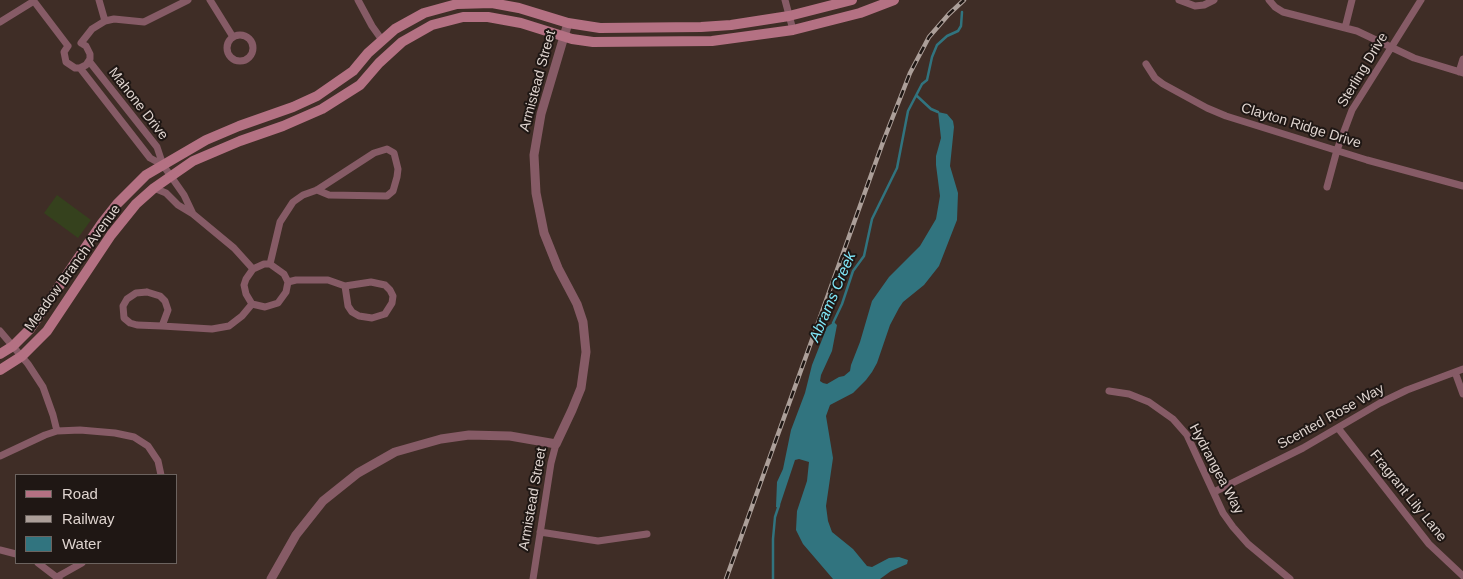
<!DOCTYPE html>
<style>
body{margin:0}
#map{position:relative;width:1463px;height:579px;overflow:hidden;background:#3f2d26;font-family:Arial,sans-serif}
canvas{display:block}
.legend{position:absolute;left:15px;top:474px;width:162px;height:90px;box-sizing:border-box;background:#1f1714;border:1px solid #6c635f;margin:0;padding:6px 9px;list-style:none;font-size:15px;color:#dfd4cf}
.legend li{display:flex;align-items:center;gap:10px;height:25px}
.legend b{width:25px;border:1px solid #6c635f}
</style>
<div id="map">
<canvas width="1463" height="579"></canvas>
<ul class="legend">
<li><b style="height:6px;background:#b47183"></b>Road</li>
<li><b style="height:6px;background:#ac9f99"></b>Railway</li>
<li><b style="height:14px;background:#31747f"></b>Water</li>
</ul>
</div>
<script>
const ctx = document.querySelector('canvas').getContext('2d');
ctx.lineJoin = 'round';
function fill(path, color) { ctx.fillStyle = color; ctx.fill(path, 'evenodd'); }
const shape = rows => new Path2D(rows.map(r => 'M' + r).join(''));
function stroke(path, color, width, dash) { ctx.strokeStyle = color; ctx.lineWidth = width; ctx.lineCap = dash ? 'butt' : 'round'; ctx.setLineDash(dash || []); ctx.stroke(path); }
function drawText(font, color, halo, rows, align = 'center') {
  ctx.font = font + ' Arial,sans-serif'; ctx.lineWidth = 4; ctx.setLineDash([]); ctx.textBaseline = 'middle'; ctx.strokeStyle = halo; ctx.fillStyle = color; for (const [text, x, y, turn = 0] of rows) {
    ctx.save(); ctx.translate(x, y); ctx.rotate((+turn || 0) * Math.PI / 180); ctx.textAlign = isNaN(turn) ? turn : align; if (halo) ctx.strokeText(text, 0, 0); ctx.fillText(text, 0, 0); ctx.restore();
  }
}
const green = shape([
 [57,195,91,220,78,238,44,213]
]);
const water = shape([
 [938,112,947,114,953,121,954,127,950,166,958,193,957,220,955,225,939,266,924,285,903,302,899,308,890,325,877,363,872,372,866,380,853,393,830,405,826,416,833,458,826,506,828,521,832,532,853,549,867,566,872,567,889,558,899,557,908,560,907,564,891,571,880,579,833,579,803,544,796,530,797,511,807,481,809,462,799,459,795,460,779,508,776,507,777,482,783,469,791,430,805,393,812,365,827,327,834,322,837,325,832,351,821,375,820,381,823,383,827,384,839,377,844,376,850,371,851,365,860,342,872,301,889,277,920,246,936,219,940,196,936,165,936,156,941,138]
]);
const stream = shape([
 [917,96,931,109,938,112],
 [833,323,842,304,853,271,864,256,872,219,897,168,908,111,922,84,927,80,932,57,937,45,947,36,958,31,961,26,962,12],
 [773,579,773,539,775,517,779,505]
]);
const minor = shape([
 [33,0,68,46],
 [99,0,105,21],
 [210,0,233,37],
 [358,0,372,26,382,40],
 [785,0,793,30],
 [1179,0,1195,6,1204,5,1214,0],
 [1269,0,1275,7,1283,12,1357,31,1414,58,1463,73],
 [0,22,34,1],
 [1345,28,1352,0],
 '227 48a13 13 0 1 1 26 0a13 13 0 1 1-26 0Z',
 [81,43,92,29,105,21,114,19,144,22,188,0],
 [68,46,64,52,66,62,75,68,80,68,86,65,90,59,90,54,86,46,81,43],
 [89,61,157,147,163,165,184,195,193,214,234,248,253,269],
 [1146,64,1155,78,1163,84,1207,108,1226,116,1367,160,1463,186],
 [80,68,150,158,163,165],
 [1459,72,1463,59],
 [1327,187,1337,150,1352,110,1421,0],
 [154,188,166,193,178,205,193,214],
 [270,264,280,222,293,202,303,195,317,190,374,153,387,149,394,153,398,169,397,177,393,191,387,196,329,195,317,190],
 [288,282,296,280,328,280,345,286],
 [371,282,385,285,390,290,393,296,392,303,385,314,372,318,359,316,352,312,348,306,345,286,371,282],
 [147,292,160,296,165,301,168,310,162,326,137,325,130,323,124,318,123,306,127,299,136,293,147,292],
 [252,304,265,307,278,303,286,292,288,282,284,274,270,264],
 [252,304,246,294,244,285,246,279,253,269,264,264,270,264],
 [162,326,212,329,229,326,242,316,252,304],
 [0,331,28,364,43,387,53,415,57,431],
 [1455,372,1463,394],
 [1109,391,1129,394,1149,402,1173,419,1187,435,1223,513,1233,527,1248,544,1290,579],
 [1338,428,1429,544,1463,576],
 [0,456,45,435,57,431,80,430,115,433,134,437,148,446,158,461,161,475],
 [1214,492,1303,448,1380,403,1407,390,1463,369],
 [540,532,598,541,647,534],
 [0,550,16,554],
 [38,563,59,579],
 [57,577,82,563],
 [533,579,551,463,556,444]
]);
const tertiary = shape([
 [271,579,296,535,323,501,358,473,395,452,441,439,469,435,510,436,556,444,572,410,581,388,586,352,583,322,577,304,558,268,544,233,536,193,534,155,541,114,568,23]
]);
const secondary = shape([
 [0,354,13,346,30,329,102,223,117,204,146,175,206,140,239,126,293,107,317,96,353,71,368,53,395,29,424,13,457,4,492,3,519,8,568,23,600,28,701,27,731,25,789,16,852,0],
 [0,370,22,356,47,331,111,235,136,204,154,188,193,161,240,141,283,126,322,109,360,85,379,63,402,42,432,25,463,17,488,17,521,23,572,39,593,42,712,41,793,30,860,13,894,0]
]);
const rail = shape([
 [726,579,883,142,910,73,929,37,949,14,964,0]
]);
const streetNames = [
 ["Sterling Drive",1363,70,-59],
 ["Armistead Street",538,81,-75],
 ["Mahone Drive",138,104,52],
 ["Clayton Ridge Drive",1301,126,17],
 ["Meadow Branch Avenue",73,268,-54],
 ["Scented Rose Way",1331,417,-29],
 ["Hydrangea Way",1216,469,62],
 ["Fragrant Lily Lane",1408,496,51],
 ["Armistead Street",533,499,-80]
];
const waterNames = [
 ["Abrams Creek",833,297,-67]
];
fill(green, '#35411d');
fill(water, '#31747f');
stroke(stream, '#31747f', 2.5);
stroke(minor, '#865b66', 7);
stroke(tertiary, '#865b66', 9);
stroke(secondary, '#b47183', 10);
stroke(rail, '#ac9f99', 4.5);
stroke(rail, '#1f1714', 2.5, [8]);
drawText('14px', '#dfd4cf', '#1f1714', streetNames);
drawText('italic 15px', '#81e9fa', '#1f1714', waterNames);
</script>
